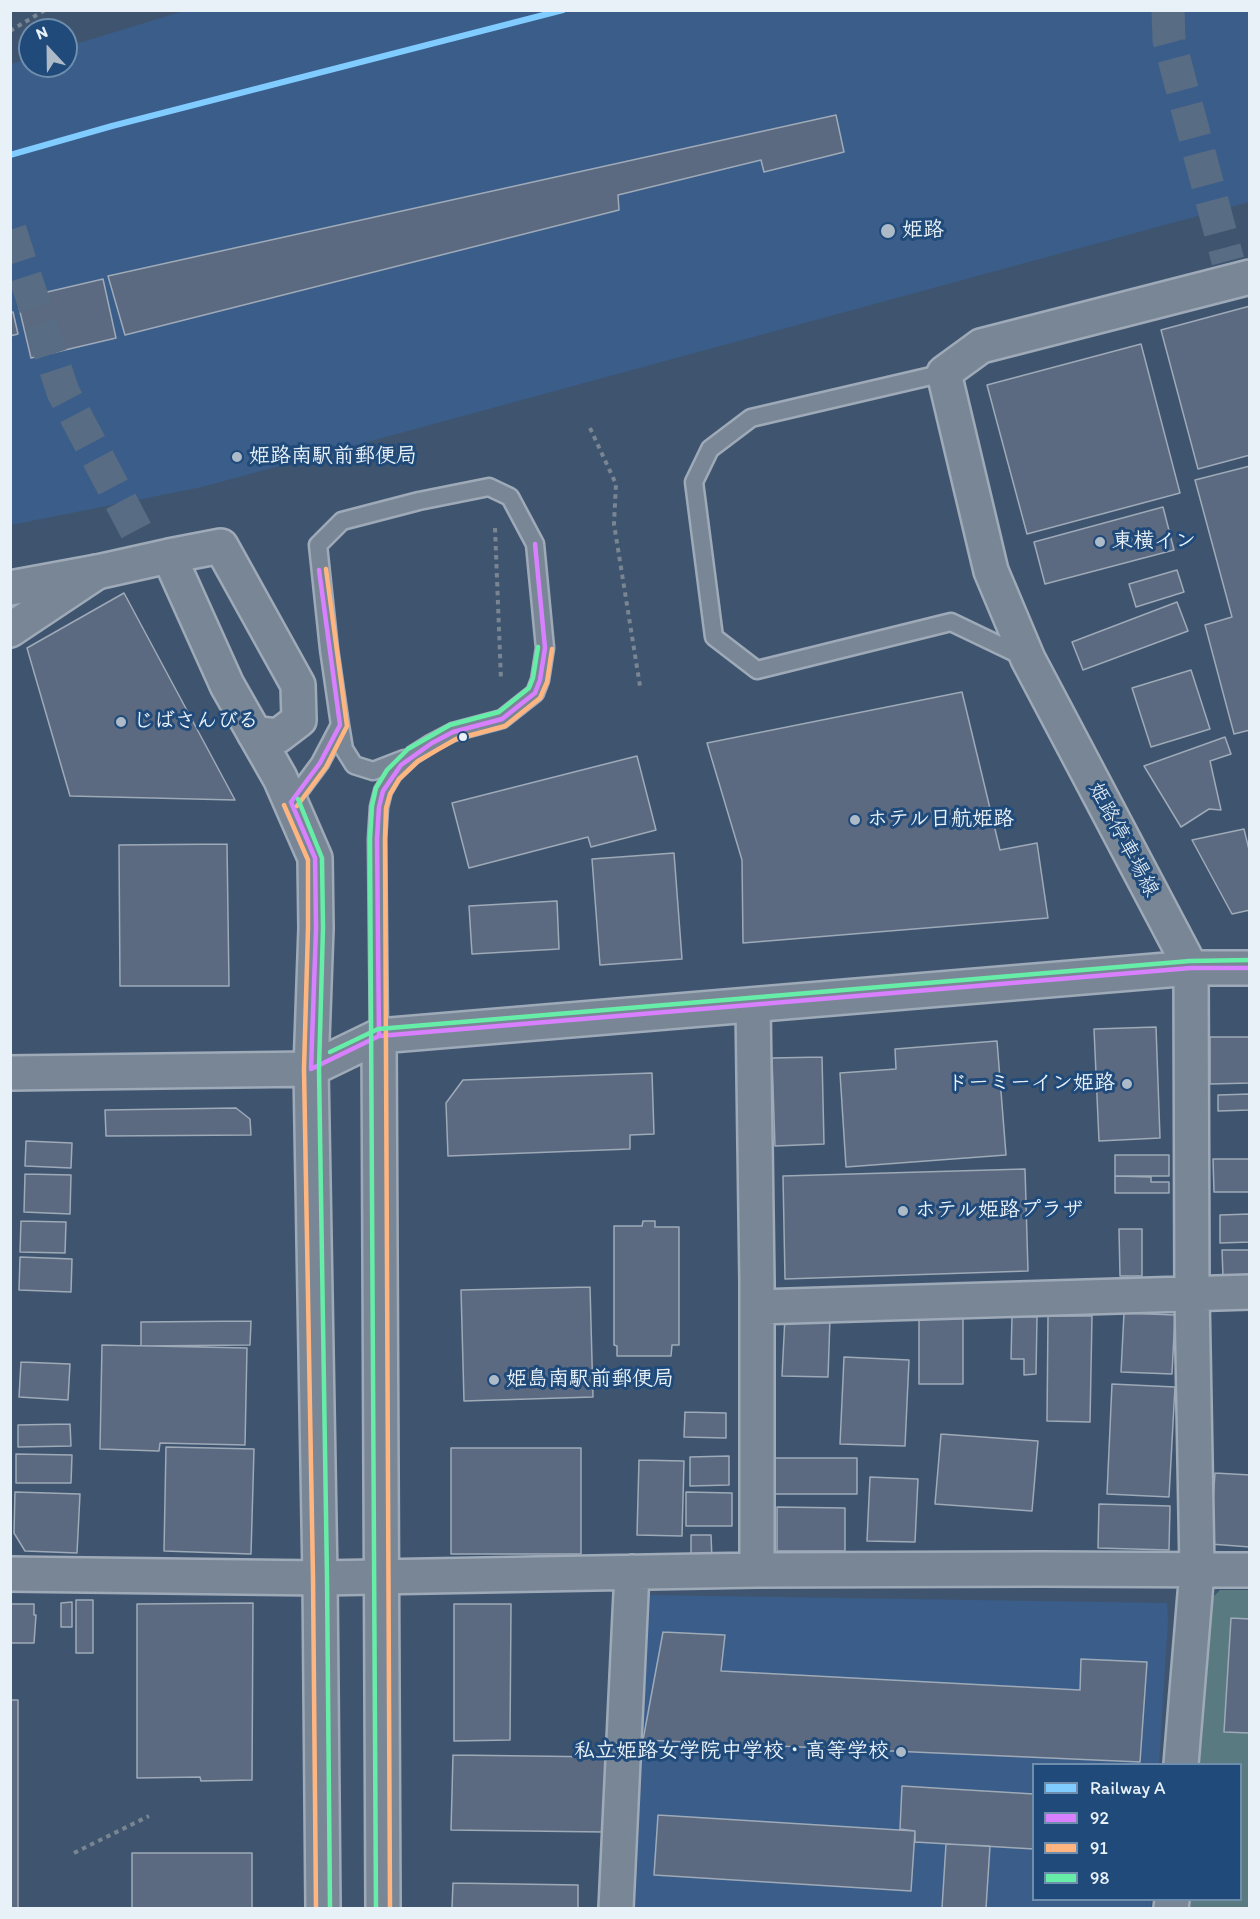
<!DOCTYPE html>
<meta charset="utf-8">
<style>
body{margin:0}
#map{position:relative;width:1260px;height:1919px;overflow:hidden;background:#3f556f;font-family:Itim,sans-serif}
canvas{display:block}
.frame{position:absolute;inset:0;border:12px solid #e8f1f8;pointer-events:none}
.legend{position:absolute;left:1032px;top:1763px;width:210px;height:138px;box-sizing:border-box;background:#1f4a7a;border:2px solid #6f8dac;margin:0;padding:8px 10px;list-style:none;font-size:18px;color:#e8f1f8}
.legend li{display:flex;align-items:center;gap:12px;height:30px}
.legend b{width:30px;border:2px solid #6f8dac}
.north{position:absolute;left:18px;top:18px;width:60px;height:60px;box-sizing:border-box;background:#1f4a7a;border:2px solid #6f8dac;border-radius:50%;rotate:338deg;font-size:16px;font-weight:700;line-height:24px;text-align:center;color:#e8f1f8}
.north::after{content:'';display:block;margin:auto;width:21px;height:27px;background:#adbac8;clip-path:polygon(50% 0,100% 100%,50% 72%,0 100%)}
</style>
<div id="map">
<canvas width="1260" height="1919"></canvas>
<div class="frame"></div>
<ul class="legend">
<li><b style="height:8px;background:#80cbff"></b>Railway A</li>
<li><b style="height:8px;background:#d880ff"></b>92</li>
<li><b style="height:8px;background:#ffb580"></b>91</li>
<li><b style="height:8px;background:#66eda8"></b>98</li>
</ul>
<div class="north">N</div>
</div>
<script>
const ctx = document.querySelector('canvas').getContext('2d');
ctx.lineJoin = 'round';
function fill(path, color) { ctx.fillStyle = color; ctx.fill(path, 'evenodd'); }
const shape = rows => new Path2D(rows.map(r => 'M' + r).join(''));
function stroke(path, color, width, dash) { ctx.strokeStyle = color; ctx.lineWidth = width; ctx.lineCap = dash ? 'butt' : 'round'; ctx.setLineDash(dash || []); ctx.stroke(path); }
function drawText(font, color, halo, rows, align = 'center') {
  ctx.font = font + ' Itim,"Klee One",sans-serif'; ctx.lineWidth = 6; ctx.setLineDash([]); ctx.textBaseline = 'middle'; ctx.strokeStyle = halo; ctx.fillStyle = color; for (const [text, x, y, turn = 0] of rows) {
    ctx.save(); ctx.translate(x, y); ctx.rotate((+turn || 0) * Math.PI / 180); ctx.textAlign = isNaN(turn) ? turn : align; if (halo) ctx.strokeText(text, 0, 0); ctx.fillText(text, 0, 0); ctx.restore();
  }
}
const built = shape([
 [187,10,1249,11,1249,202,202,487,11,525,11,64,30,58,30,66,66,66,66,47],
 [649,1595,1167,1603,1168,1621,1159,1764,1034,1764,1034,1900,1151,1900,1151,1908,635,1908]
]);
const green = shape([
 [1220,1590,1249,1590,1249,1908,1186,1908,1187,1900,1240,1900,1240,1764,1195,1764,1204,1606]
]);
const building = shape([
 [836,115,844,152,764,172,761,160,618,195,619,210,125,335,108,276,836,115],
 [103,279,116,338,31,358,17,299,103,279],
 [1250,306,1250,455,1198,469,1161,330,1250,306],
 [10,312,13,312,18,334,10,336,10,312],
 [1141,344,1180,493,1027,534,987,385,1141,344],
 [1250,466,1250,730,1234,734,1205,625,1232,617,1195,480,1250,466],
 [1163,507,1174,550,1045,584,1034,542,1163,507],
 [1177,570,1184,592,1136,607,1129,584,1177,570],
 [124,593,235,800,70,796,27,648,124,593],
 [1177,602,1188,631,1083,670,1072,642,1177,602],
 [1191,670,1210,729,1151,747,1132,688,1191,670],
 [962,692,1000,850,1037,843,1048,918,743,943,742,860,707,743,962,692],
 [1225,737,1231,754,1210,761,1221,810,1209,809,1181,827,1144,766,1225,737],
 [637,756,656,830,591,847,588,837,469,868,452,803,637,756],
 [1244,829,1250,854,1250,910,1232,914,1192,840,1244,829],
 [227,844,229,986,120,986,119,845,227,844],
 [674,853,682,959,600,965,592,859,674,853],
 [557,901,559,949,472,954,469,906,557,901],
 [1156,1027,1160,1138,1099,1141,1094,1029,1156,1027],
 [1210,1037,1250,1037,1250,1083,1210,1084,1210,1037],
 [997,1041,1006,1155,846,1167,840,1073,896,1069,895,1049,997,1041],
 [822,1057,824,1144,775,1146,772,1058,822,1057],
 [652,1073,654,1134,630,1135,630,1149,448,1156,446,1103,463,1080,652,1073],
 [1250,1094,1250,1110,1218,1111,1218,1095,1250,1094],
 [236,1108,250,1119,251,1135,106,1136,105,1110,236,1108],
 [26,1141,72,1143,71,1168,25,1166,26,1141],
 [1115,1155,1169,1155,1169,1176,1115,1176,1115,1155],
 [1213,1159,1250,1159,1250,1192,1214,1192,1213,1159],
 [1025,1169,1028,1271,785,1279,783,1176,1025,1169],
 [25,1174,71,1175,70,1214,24,1212,25,1174],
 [1115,1176,1151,1177,1151,1182,1169,1182,1169,1193,1115,1193,1115,1176],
 [1250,1214,1250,1242,1220,1243,1220,1215,1250,1214],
 [21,1221,66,1222,65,1253,20,1252,21,1221],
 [643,1221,655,1221,655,1227,679,1227,679,1345,672,1345,671,1356,617,1356,617,1346,614,1345,614,1226,642,1226,643,1221],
 [1119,1229,1142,1229,1142,1276,1120,1276,1119,1229],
 [1222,1250,1250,1250,1250,1276,1223,1277,1222,1250],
 [20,1257,72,1259,71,1292,19,1290,20,1257],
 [590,1287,593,1397,464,1401,461,1290,590,1287],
 [1124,1313,1175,1315,1172,1374,1121,1372,1124,1313],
 [1012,1316,1037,1317,1036,1374,1024,1375,1024,1359,1011,1359,1012,1316],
 [1048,1316,1092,1316,1090,1422,1047,1421,1048,1316],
 [785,1317,830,1318,828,1377,782,1376,785,1317],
 [919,1318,963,1318,963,1384,919,1384,919,1318],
 [251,1321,250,1345,141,1346,141,1322,251,1321],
 [102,1345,247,1348,245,1445,160,1443,159,1451,100,1449,102,1345],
 [844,1357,909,1360,905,1446,840,1444,844,1357],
 [21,1362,70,1364,68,1400,19,1397,21,1362],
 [1112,1384,1175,1387,1169,1497,1107,1494,1112,1384],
 [685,1412,726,1413,726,1438,684,1437,685,1412],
 [70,1424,71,1446,18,1447,18,1425,70,1424],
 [941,1434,1038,1441,1032,1511,935,1504,941,1434],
 [166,1447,254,1449,251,1554,164,1551,166,1447],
 [451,1448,581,1448,581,1554,451,1554,451,1448],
 [16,1454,72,1455,71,1483,16,1483,16,1454],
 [729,1456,729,1485,690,1486,690,1457,729,1456],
 [771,1458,857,1458,857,1494,771,1494,771,1458],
 [639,1460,684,1461,682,1536,637,1535,639,1460],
 [1215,1473,1250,1475,1250,1547,1210,1544,1215,1473],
 [870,1477,918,1479,915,1542,867,1541,870,1477],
 [15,1492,80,1494,77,1553,25,1551,14,1533,15,1492],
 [686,1492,732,1493,732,1526,686,1526,686,1492],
 [1099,1504,1170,1506,1169,1550,1098,1548,1099,1504],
 [777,1507,845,1508,845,1551,777,1551,777,1507],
 [691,1535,711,1535,712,1560,691,1560,691,1535],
 [76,1600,93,1600,93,1653,76,1653,76,1600],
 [72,1602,72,1627,61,1627,61,1603,72,1602],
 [253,1603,252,1780,201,1781,200,1777,137,1778,137,1604,253,1603],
 [10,1604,34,1604,34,1615,36,1615,34,1643,10,1643,10,1604],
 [454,1604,511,1604,510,1740,454,1741,454,1604],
 [1231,1618,1250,1619,1250,1733,1224,1732,1231,1618],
 [663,1632,725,1635,721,1671,1080,1690,1081,1659,1147,1662,1140,1762,643,1740,663,1632],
 [10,1700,18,1700,18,1908,10,1908,10,1700],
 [453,1755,605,1757,604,1832,451,1830,453,1755],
 [902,1786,1034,1794,1034,1849,915,1842,915,1831,900,1829,902,1786],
 [658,1815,915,1831,911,1891,654,1875,658,1815],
 [946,1844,990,1846,986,1908,942,1908,946,1844],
 [132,1853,252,1853,252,1908,132,1908,132,1853],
 [453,1883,578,1885,578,1908,452,1908,453,1883]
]);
const streetTunnel = shape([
 [1168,10,1169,40,1228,261],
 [10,230,63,392,138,534]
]);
const path = shape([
 [10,31,45,10],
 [590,428,616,484,614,524,640,686],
 [495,528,501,680],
 [74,1853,149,1816]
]);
const lane = shape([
 [944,373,751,418,710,449,694,482,714,637,757,670,951,622,1024,657],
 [340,725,344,749,354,765,373,771,404,759],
 [291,802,320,763,340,725,329,649,318,545,342,521,419,501,489,487,510,497,535,544,545,648,540,680,535,693,502,719,453,732,432,743,413,755,393,774,383,791,379,807,377,839,379,1036]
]);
const street = shape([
 [10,630,97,572],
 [753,1005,757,1282,757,1570],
 [757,1307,1250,1292],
 [10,1574,320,1578,757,1570,1041,1569,1250,1570],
 [1181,1764,1197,1570,1192,1294,1191,968],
 [616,1908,632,1572],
 [1171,1908,1172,1900]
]);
const secondary = shape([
 [10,588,97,572,169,556],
 [254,733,278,736,299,720,298,685,221,546,169,556,227,685,280,778,315,858,316,928,311,1069,320,1578,323,1908],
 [1191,968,1028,659,991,571,944,373,981,346,1250,277],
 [379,1036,383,1908],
 [10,1073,311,1069,379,1036,1191,968,1250,968]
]);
const bus1 = shape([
 [291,802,315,858,316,928,311,1069],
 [291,802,320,763,340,725,319,570],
 [379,1036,377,839,379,807,383,791,401,765,432,743,453,732,502,719,535,693,540,680,545,648,535,544],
 [311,1069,379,1036,1191,968,1250,968]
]);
const bus2 = shape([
 [284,805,308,860,308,928,304,1069,313,1578,316,1908],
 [297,806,326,767,347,726,326,569],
 [390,1908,385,839,386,808,390,794,399,779,418,761,456,739,505,726,540,698,547,682,552,649]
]);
const bus3 = shape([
 [298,799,322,858,323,928,319,1069,327,1578,330,1908],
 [330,1052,378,1029,1190,961,1250,960],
 [376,1908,370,839,372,806,376,788,387,770,408,749,450,725,499,712,529,688,533,678,538,647]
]);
const rail1 = shape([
 [10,155,112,126,563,10]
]);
const markers = [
 [888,231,8,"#adbac8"],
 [237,457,6,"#adbac8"],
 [1100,542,6,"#adbac8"],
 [121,722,6,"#adbac8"],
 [463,737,5,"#e8f1f8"],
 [855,820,6,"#adbac8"],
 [1127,1084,6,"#adbac8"],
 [903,1211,6,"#adbac8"],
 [494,1380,6,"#adbac8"],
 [901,1752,6,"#adbac8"]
];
const poiNames = [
 ["姫路",902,231],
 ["姫路南駅前郵便局",249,457],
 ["東横イン",1112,542],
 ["じばさんびる",133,722],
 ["ホテル日航姫路",867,820],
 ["ドーミーイン姫路",1115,1084,"right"],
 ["ホテル姫路プラザ",915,1211],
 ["姫島南駅前郵便局",506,1380],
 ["私立姫路女学院中学校・高等学校",889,1752,"right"]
];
const streetNames = [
 ["姫路停車場線",1123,840,62]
];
fill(built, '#3a5d8a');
fill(green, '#597a81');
fill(building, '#5b6a80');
stroke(building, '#9faab8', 1.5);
stroke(streetTunnel, '#586c84', 33, [33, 16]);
stroke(lane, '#9faab8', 21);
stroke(street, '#9faab8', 38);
stroke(secondary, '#9faab8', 38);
stroke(path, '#798592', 4, [4.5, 4.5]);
stroke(lane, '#798695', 16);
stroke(street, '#798695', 33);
stroke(secondary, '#798695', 33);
stroke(bus1, '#d880ff', 4.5);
stroke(bus2, '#ffb580', 4.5);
stroke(bus3, '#66eda8', 4.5);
stroke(rail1, '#80cbff', 6);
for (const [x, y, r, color] of markers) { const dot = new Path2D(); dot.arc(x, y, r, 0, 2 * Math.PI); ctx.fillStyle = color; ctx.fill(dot); stroke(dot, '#1f4a7a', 2); }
drawText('bold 21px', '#e8f1f8', '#1f4a7a', poiNames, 'left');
drawText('21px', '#e8f1f8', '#1f4a7a', streetNames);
</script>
